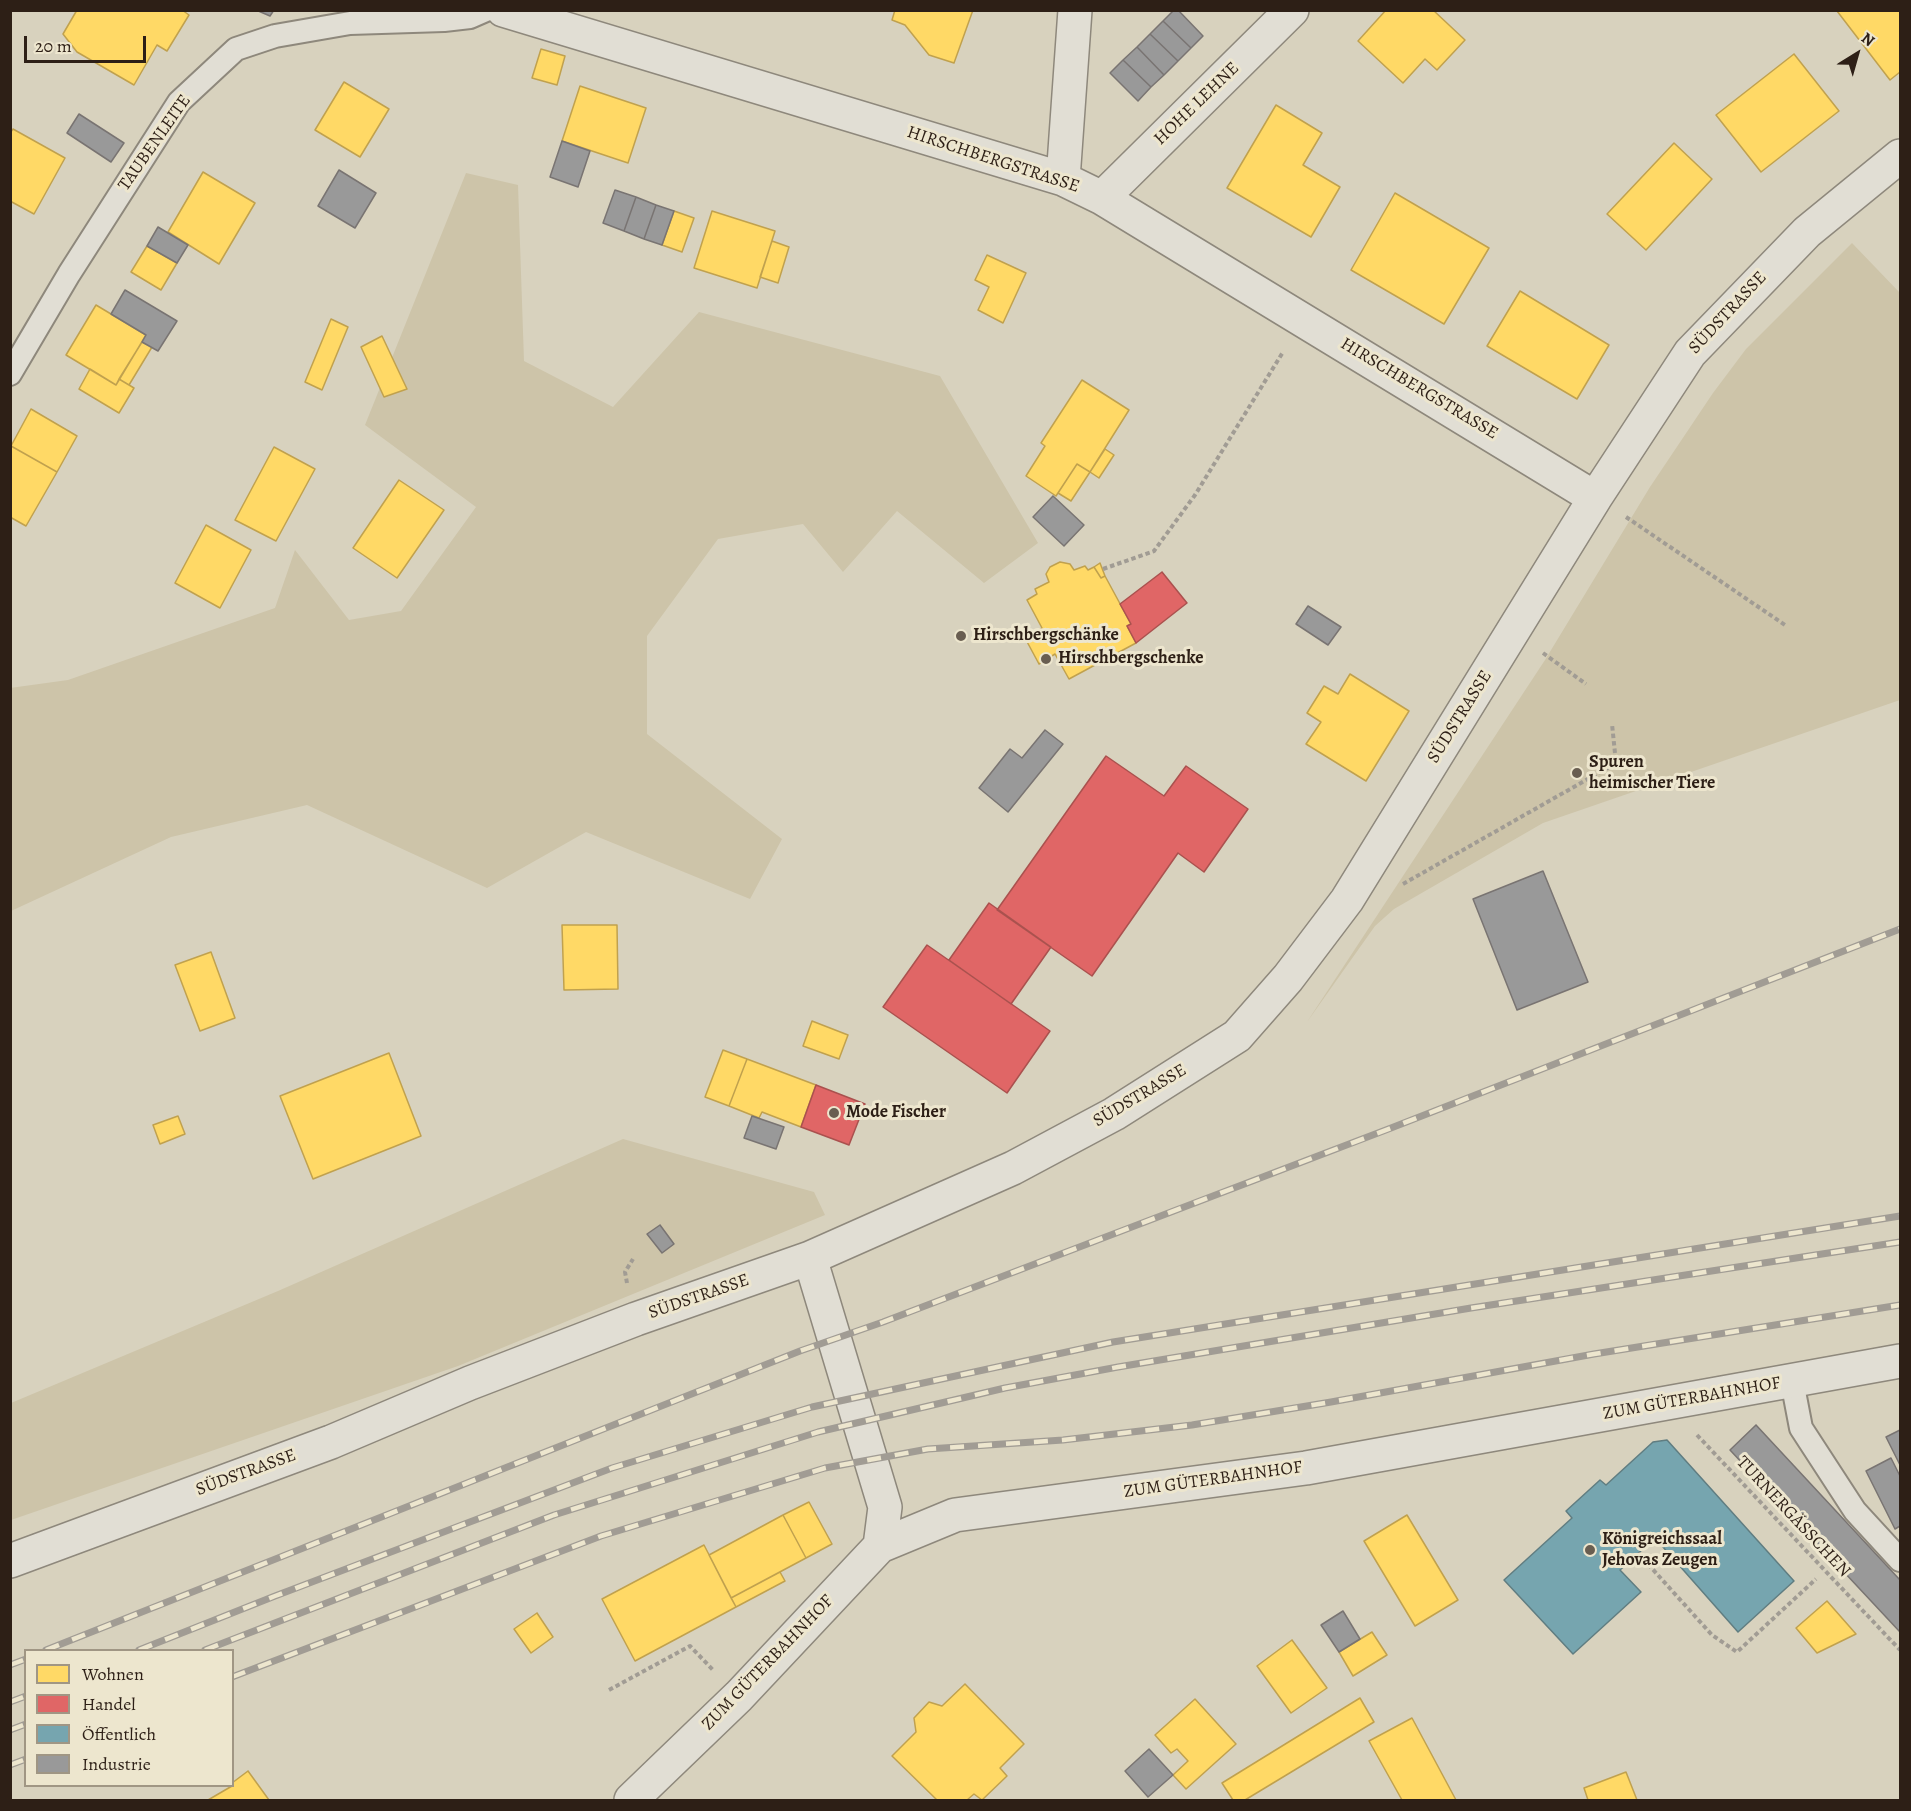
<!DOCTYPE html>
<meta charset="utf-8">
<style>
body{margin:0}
#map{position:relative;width:1911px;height:1811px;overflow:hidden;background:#d8d2be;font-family:Alegreya,serif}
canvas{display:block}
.frame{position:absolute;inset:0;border:12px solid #2d1f16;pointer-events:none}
.legend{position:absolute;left:24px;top:1649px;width:210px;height:138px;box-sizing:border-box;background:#ede6ce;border:2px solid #a09684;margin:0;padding:8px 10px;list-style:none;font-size:18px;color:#2d1f16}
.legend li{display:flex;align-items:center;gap:12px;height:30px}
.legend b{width:30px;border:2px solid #a09684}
.north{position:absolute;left:1827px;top:24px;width:60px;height:60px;-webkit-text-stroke:4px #ede6ce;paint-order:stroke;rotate:37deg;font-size:16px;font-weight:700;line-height:24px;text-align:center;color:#2d1f16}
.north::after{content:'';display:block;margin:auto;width:21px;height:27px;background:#2d1f16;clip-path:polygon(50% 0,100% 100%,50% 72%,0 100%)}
.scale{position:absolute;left:24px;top:36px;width:122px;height:27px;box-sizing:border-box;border:3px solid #2d1f16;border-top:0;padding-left:8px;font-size:18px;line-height:21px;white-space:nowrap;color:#2d1f16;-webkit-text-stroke:4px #ede6ce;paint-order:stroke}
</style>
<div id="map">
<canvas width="1911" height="1811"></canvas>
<div class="frame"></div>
<ul class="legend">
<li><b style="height:16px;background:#ffd966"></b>Wohnen</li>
<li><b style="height:16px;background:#e06666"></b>Handel</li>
<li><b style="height:16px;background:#76a5af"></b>Öffentlich</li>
<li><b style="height:16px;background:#999"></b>Industrie</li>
</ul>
<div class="north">N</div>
<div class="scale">20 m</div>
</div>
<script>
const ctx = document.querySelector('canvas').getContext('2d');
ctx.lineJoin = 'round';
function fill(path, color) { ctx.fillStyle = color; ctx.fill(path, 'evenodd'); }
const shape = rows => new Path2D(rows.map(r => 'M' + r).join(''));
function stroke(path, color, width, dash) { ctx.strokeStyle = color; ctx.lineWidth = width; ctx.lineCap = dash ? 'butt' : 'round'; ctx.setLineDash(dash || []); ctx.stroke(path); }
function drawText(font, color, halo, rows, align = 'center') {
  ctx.font = font + ' Alegreya,serif'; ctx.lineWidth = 6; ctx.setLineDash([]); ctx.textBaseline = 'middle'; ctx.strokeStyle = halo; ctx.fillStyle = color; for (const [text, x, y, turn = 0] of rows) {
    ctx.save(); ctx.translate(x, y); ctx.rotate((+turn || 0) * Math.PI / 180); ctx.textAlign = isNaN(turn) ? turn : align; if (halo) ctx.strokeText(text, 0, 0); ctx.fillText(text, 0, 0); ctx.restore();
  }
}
const green = shape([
 [466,173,518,185,524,361,613,407,699,312,940,376,1038,543,984,583,897,511,843,572,803,524,718,539,647,636,647,734,782,839,750,899,586,832,487,888,307,805,171,837,11,911,10,688,68,680,275,608,295,550,349,620,401,611,476,507,365,425],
 [1852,243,1900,293,1900,700,1543,823,1394,909,1375,926,1307,1022,1545,660,1650,487,1713,393,1746,349],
 [623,1139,814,1192,825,1215,458,1366,11,1520,11,1403,278,1291]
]);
const homes = shape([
 [77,10,182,10,189,15,167,51,157,45,134,85,77,52,63,34,77,10],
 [895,10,973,10,954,63,929,55,905,25,892,20,895,10],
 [1386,10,1433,10,1465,40,1437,70,1425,59,1403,83,1358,41,1386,10],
 [1900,10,1900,72,1890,80,1837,11,1900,10],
 [541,49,565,56,557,85,532,78,541,49],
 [1794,54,1839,111,1761,172,1716,115,1794,54],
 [344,82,389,109,360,157,315,130,344,82],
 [580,86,646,108,628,163,562,141,580,86],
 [1276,105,1322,133,1303,165,1340,187,1311,237,1227,188,1276,105],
 [13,129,65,158,34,214,10,201,10,133,13,129],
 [1674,143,1712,179,1646,250,1607,214,1674,143],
 [203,172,255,203,219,264,168,232,203,172],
 [1395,193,1489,248,1444,324,1351,270,1395,193],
 [674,211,694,218,682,252,662,245,674,211],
 [712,211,775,231,757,288,694,268,712,211],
 [772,241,789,247,778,283,760,277,772,241],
 [147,246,177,263,161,290,131,272,147,246],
 [987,255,1026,273,1003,323,978,310,989,287,975,280,987,255],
 [1520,291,1609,345,1577,399,1487,346,1520,291],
 [96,305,146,335,116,385,66,355,96,305],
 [331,319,348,327,322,390,305,382,331,319],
 [382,336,407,389,384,397,361,347,382,336],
 [142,342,152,347,129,385,119,379,142,342],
 [90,369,116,385,119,379,134,388,119,413,79,389,90,369],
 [1082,380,1129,410,1090,472,1077,464,1056,496,1026,476,1045,446,1041,443,1082,380],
 [31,409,77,436,57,472,11,446,31,409],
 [11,446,57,472,26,526,10,517,11,446],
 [274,447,315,469,276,541,235,520,274,447],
 [1105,449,1114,455,1099,478,1090,472,1105,449],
 [1077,464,1090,472,1071,501,1058,493,1077,464],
 [399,480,444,510,397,578,353,548,399,480],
 [206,525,251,550,220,608,175,583,206,525],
 [1060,562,1070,564,1074,570,1085,566,1088,570,1094,567,1101,578,1105,576,1131,624,1127,626,1136,643,1069,679,1055,654,1039,664,1025,638,1042,628,1027,600,1037,594,1035,589,1049,582,1046,574,1050,567,1060,562],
 [1100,563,1105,576,1101,578,1094,567,1100,563],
 [1350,674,1409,711,1366,781,1306,744,1321,722,1307,713,1324,686,1338,694,1350,674],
 [562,925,617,925,618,989,564,990,562,925],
 [211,952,235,1018,200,1031,175,965,211,952],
 [812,1021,848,1035,839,1059,803,1046,812,1021],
 [723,1050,747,1059,729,1106,705,1097,723,1050],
 [389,1053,421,1136,313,1179,280,1096,389,1053],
 [747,1059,816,1085,801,1127,762,1112,759,1118,729,1106,747,1059],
 [178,1116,185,1134,160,1144,153,1125,178,1116],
 [809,1502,832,1544,806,1558,783,1515,809,1502],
 [783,1515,806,1558,731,1598,709,1555,783,1515],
 [1407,1515,1458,1600,1415,1626,1364,1541,1407,1515],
 [704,1545,736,1607,635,1661,602,1599,704,1545],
 [780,1572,785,1581,736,1607,731,1598,780,1572],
 [1827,1601,1856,1634,1817,1653,1796,1628,1827,1601],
 [537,1613,553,1637,531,1653,514,1629,537,1613],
 [1372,1632,1387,1655,1353,1676,1339,1652,1372,1632],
 [1292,1640,1327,1688,1291,1713,1257,1666,1292,1640],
 [965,1684,1024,1744,1000,1768,1007,1776,982,1800,974,1794,967,1800,937,1800,892,1756,916,1732,914,1718,929,1702,942,1706,965,1684],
 [1360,1698,1374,1722,1245,1800,1233,1800,1222,1783,1360,1698],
 [1195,1699,1236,1744,1186,1789,1173,1775,1188,1761,1177,1749,1171,1753,1155,1735,1195,1699],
 [1412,1718,1456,1800,1402,1800,1369,1741,1412,1718],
 [248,1771,269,1800,208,1800,232,1786,232,1783,248,1771],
 [1626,1772,1637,1800,1588,1800,1584,1788,1626,1772]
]);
const shops = shape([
 [1162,572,1187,603,1136,643,1127,626,1131,624,1120,604,1162,572],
 [1106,756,1164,796,1186,766,1248,809,1204,872,1178,853,1092,976,997,910,1106,756],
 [989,903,1051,947,1011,1004,949,960,989,903],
 [927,945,1050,1031,1007,1093,883,1007,927,945],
 [816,1085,865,1104,849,1145,801,1127,816,1085]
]);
const public = shape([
 [1667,1440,1794,1581,1738,1632,1655,1538,1620,1570,1641,1592,1573,1654,1504,1580,1572,1518,1566,1511,1600,1480,1606,1485,1653,1442,1667,1440]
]);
const industry = shape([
 [256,10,274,10,270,16,256,10],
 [1174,10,1178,10,1203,36,1191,48,1163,21,1174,10],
 [1163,21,1191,48,1178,61,1150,34,1163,21],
 [1150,34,1178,61,1164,75,1137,47,1150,34],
 [1137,47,1164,75,1151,87,1123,60,1137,47],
 [1123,60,1151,87,1138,101,1110,73,1123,60],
 [79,114,124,143,111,162,67,133,79,114],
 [562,141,590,151,578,187,550,177,562,141],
 [339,170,376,193,355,228,318,206,339,170],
 [615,190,636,197,624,231,603,223,615,190],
 [636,197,656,205,644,239,624,231,636,197],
 [656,205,674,211,662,245,644,239,656,205],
 [158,227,188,245,177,263,147,246,158,227],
 [125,290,177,321,158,351,142,342,146,335,111,314,125,290],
 [1053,496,1084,525,1064,546,1033,517,1053,496],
 [1308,606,1341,627,1328,645,1296,624,1308,606],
 [1045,730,1063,744,1008,812,979,788,1010,749,1022,758,1045,730],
 [1543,871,1588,982,1517,1010,1473,899,1543,871],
 [752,1116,784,1127,776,1149,744,1138,752,1116],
 [660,1225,674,1244,662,1253,647,1234,660,1225],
 [1756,1425,1900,1580,1900,1632,1730,1450,1756,1425],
 [1900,1430,1900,1465,1886,1437,1900,1430],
 [1891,1458,1900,1476,1900,1526,1895,1529,1866,1471,1891,1458],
 [1343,1611,1360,1639,1339,1652,1321,1625,1343,1611],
 [1149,1749,1173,1775,1148,1797,1125,1771,1149,1749]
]);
const path = shape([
 [1626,517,1785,625],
 [1103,569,1154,551,1195,495,1283,352],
 [1543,653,1586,684],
 [1403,884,1616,763,1612,724],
 [627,1283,625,1272,633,1259],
 [1697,1435,1900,1650],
 [1638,1553,1712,1635,1737,1652,1816,1579],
 [609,1690,690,1646,713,1670]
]);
const service = shape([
 [10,374,69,274,179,102,236,49,275,36,350,23,444,20,470,17,486,10],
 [1792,1381,1801,1428,1855,1511,1900,1560]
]);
const minor = shape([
 [503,10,1063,179,1102,198,1595,498],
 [1063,179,1075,10],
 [1102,198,1292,10],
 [810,1258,885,1507,880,1546],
 [10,1561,331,1442,470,1383,636,1319,810,1258,1013,1168,1114,1114,1237,1036,1288,978,1347,900,1595,498,1690,353,1807,232,1900,156],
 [631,1800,739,1696,880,1546,955,1515,1306,1468,1900,1361]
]);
const rail = shape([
 [46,1650,800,1351,883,1322,1391,1128,1900,929],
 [139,1650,275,1596,612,1468,812,1407,1113,1342,1900,1216],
 [205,1650,554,1515,818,1432,1005,1388,1118,1367,1471,1308,1900,1242],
 [10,1665,26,1659],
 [232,1677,601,1536,825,1468,928,1449,1063,1440,1192,1425,1331,1402,1594,1354,1900,1305],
 [10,1702,26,1696],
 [10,1730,26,1724],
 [10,1765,26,1759]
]);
const markers = [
 [961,636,6,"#695e51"],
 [1046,659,6,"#695e51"],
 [1577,773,6,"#695e51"],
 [834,1113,6,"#695e51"],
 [1590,1550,6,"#695e51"]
];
const streetNames = [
 ["HOHE LEHNE",1197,104,-44],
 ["TAUBENLEITE",155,143,-55],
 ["HIRSCHBERGSTRASSE",993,160,18],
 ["SÜDSTRASSE",1728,313,-47],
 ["HIRSCHBERGSTRASSE",1419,389,31],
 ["SÜDSTRASSE",1460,717,-58],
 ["SÜDSTRASSE",1140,1096,-31],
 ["SÜDSTRASSE",699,1297,-19],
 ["ZUM GÜTERBAHNHOF",1692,1399,-10],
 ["SÜDSTRASSE",246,1473,-20],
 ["ZUM GÜTERBAHNHOF",1213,1480,-8],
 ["TURNERGÄSSCHEN",1793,1517,47],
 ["ZUM GÜTERBAHNHOF",768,1663,-46]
];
const poiNames = [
 ["Hirschbergschänke",973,636],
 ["Hirschbergschenke",1058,659],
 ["Spuren",1589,763],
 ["heimischer Tiere",1589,784],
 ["Mode Fischer",846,1113],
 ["Königreichssaal",1602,1540],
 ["Jehovas Zeugen",1602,1561]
];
fill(green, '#cdc4a9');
fill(homes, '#ffd966');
stroke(homes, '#c0a14e', 1.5);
fill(shops, '#e06666');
stroke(shops, '#aa514e', 1.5);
fill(public, '#76a5af');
stroke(public, '#607d81', 1.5);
fill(industry, '#999');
stroke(industry, '#797472', 1.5);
stroke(service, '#8e887c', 26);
stroke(minor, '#8e887c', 36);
stroke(path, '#a19c94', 4, [4.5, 3]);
stroke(service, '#e1ded4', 22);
stroke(minor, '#e1ded4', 33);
stroke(rail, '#a19c94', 7);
stroke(rail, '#ede6ce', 4.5, [14]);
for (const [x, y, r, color] of markers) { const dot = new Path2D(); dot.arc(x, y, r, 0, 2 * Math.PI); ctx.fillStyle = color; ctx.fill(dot); stroke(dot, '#ede6ce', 2); }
drawText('18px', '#2d1f16', '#ede6ce', streetNames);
drawText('bold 18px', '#2d1f16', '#ede6ce', poiNames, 'left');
</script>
